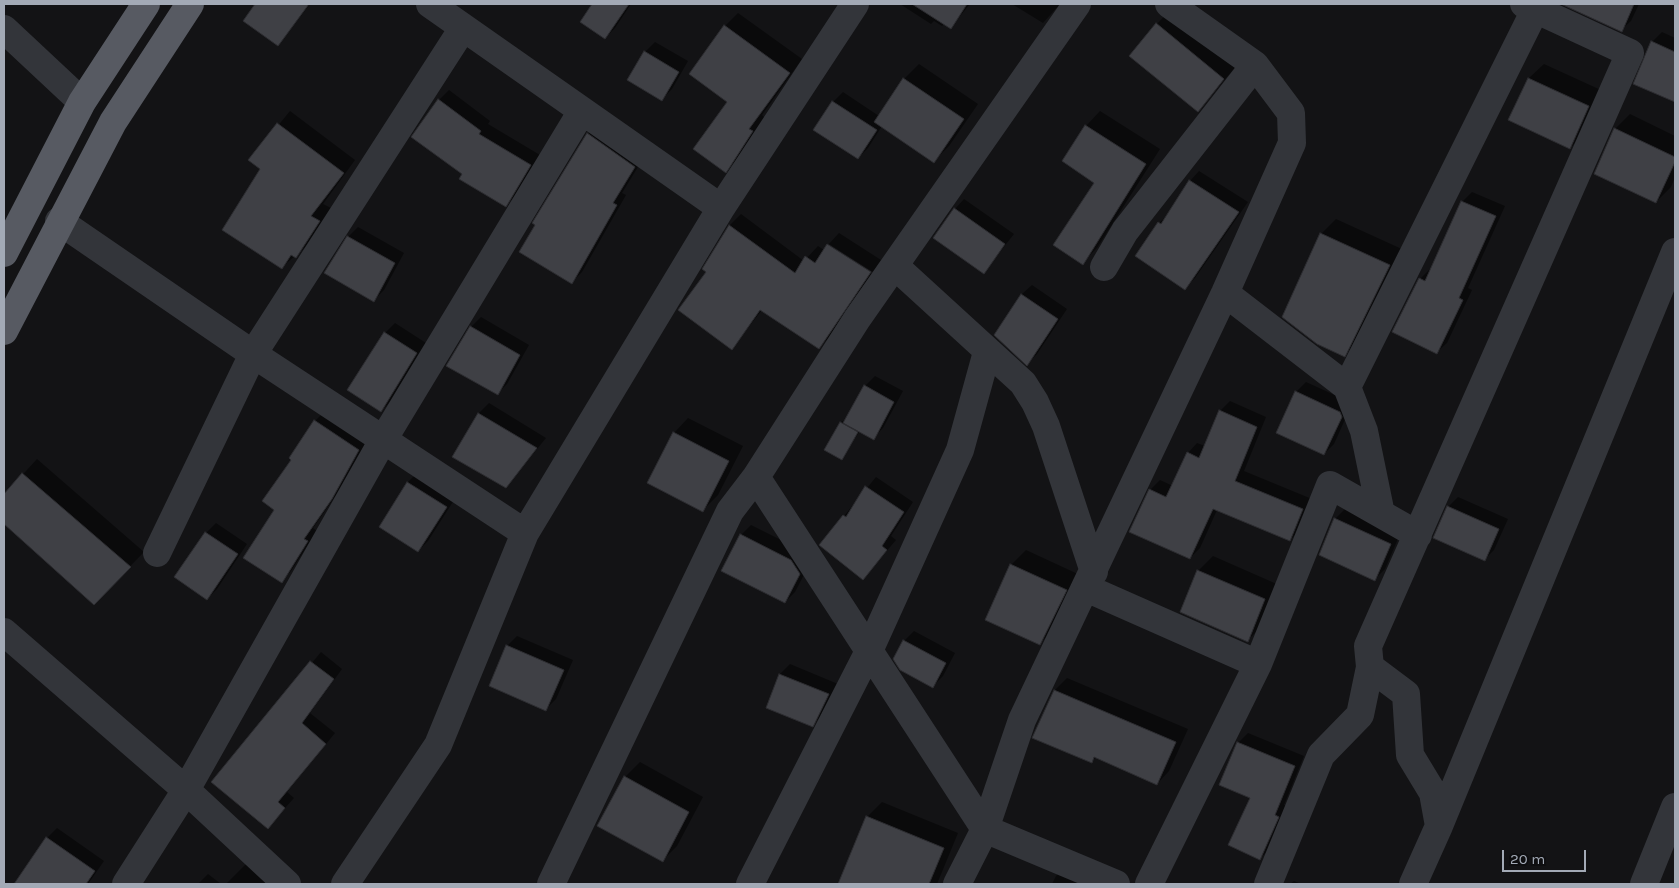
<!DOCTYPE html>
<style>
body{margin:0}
#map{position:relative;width:1679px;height:888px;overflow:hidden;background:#131315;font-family:Karla,sans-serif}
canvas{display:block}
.frame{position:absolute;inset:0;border:5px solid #a3aab6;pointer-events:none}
.scale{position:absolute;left:1502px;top:850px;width:84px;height:22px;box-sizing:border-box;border:2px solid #a3aab6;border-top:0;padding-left:6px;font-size:15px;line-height:18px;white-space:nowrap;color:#a3aab6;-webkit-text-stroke:4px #0e0e10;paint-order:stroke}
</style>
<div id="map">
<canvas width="1679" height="888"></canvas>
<div class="frame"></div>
<div class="scale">20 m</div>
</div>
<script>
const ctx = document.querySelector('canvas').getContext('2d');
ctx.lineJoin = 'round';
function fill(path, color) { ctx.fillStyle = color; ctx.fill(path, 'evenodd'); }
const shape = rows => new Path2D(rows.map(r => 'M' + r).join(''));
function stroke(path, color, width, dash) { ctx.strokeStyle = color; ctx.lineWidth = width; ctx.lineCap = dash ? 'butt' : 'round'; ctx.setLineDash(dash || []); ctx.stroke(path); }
const shadow = shape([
 [257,4,310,4,278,45,244,21],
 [593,4,631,4,615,28,605,38,581,22],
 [900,4,970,4,951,27,945,23,942,26,934,21,931,24],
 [1012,4,1060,4,1043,23],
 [1570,4,1639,4,1631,21,1621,30,1569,6],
 [1171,9,1238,64,1198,111,1157,24],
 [738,13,802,59,762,115,765,118,739,158,725,171,728,101,725,26],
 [1662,32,1675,38,1675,100,1635,83,1652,42],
 [655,42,688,61,672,89,662,99,629,80,645,52],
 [919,64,978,104,949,146,934,161,882,126,868,148,858,158,833,102,843,92,879,116,904,79],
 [1544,64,1603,91,1585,133,1570,148,1510,120,1529,78],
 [449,90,490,121,488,124,540,155,515,196,505,206,464,174,439,100],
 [290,111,355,160,323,204,331,208,309,244,282,267,262,169,250,160],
 [1100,111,1160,149,1097,248,1082,263,1096,182,1086,126],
 [1630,114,1675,136,1675,177,1671,187,1656,202,1615,129],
 [598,124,644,157,622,193,626,195,582,272,572,282,588,134],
 [1199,171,1248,202,1195,278,1185,288,1159,223,1170,213,1190,181],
 [1472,192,1505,206,1468,288,1472,290,1447,343,1437,352,1420,279,1430,269,1431,270,1462,202],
 [964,199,1014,234,984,272,955,209],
 [741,214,804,261,818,246,824,250,828,245,839,233,881,260,873,272,829,244,829,247,872,274,831,336,819,347,762,310,732,348,707,272,704,269,730,225],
 [1336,219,1404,250,1359,341,1344,355,1321,234],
 [358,227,404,253,384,290,374,300,348,237],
 [1032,285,1067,309,1037,354,1027,364,995,335,1022,294],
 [481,317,529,345,507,384,497,394,471,327],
 [395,323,426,343,391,401,381,411,385,333],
 [875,376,903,391,883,428,873,438,860,431,841,458,841,422,847,419,865,386],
 [1306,382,1350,402,1351,406,1334,444,1324,454,1296,392],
 [1230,401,1266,417,1244,471,1312,499,1300,530,1290,540,1217,510,1200,548,1190,558,1150,490,1160,480,1173,486,1188,453,1197,443,1205,446,1220,411],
 [489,403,546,438,506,487,453,457,479,413],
 [325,411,368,440,341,488,313,528,317,531,291,571,281,581,276,510,293,459,291,458,315,421],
 [688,418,743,446,718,495,703,510,674,433],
 [37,459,144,552,94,603,4,523,4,495],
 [418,472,456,497,428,541,418,551,380,527,408,482],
 [876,477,913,502,891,536,896,540,863,579,844,516],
 [1458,497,1508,519,1494,550,1484,560,1448,507],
 [1345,509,1400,534,1385,569,1375,579,1335,519],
 [216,523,247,544,217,589,207,599,206,533],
 [751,525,801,550,810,563,795,592,785,602,741,535],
 [1026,550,1080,575,1055,629,1040,643,1011,565],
 [1213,556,1279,585,1262,626,1247,641,1198,571],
 [914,631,955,653,943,676,933,686,904,641],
 [517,636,573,660,556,699,546,709,507,646],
 [321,652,342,669,310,713,335,733,287,792,294,798,268,827,213,782],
 [790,664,838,684,822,715,813,725,768,707,780,674],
 [1067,678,1188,729,1169,771,1157,784,1096,757,1092,761,1055,690],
 [1248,733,1304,756,1284,805,1288,807,1270,849,1260,858,1251,797,1238,743],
 [640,762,703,797,677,846,663,860,625,777],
 [882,802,958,833,937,884,839,883,867,817],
 [57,828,104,861,88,884,23,884,18,881,47,838],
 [254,856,285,884,226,884],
 [1070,861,1125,884,1052,884,1056,876],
 [208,874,221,884,198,884],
 [1294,881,1301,884,1290,884]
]);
const building = shape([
 [255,4,309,4,278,46,243,21,255,4],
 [592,4,629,4,605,39,580,22,592,4],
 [912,4,967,4,951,29,912,4],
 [1561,4,1634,4,1622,32,1561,4],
 [1156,23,1224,79,1198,112,1129,56,1156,23],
 [724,25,790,73,749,129,753,131,726,173,693,149,727,102,689,74,724,25],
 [1651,41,1675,52,1675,102,1633,84,1651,41],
 [644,51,679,72,662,101,627,80,644,51],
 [903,78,964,119,934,163,874,122,903,78],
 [1528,78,1589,106,1570,149,1508,120,1528,78],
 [438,99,481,131,479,134,531,165,506,207,459,179,462,174,411,137,438,99],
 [832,101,877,130,858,159,813,130,832,101],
 [277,123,344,173,311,216,320,221,296,258,291,255,282,269,222,230,260,169,248,160,277,123],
 [1085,125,1146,164,1083,265,1053,245,1094,183,1062,161,1085,125],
 [1614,128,1675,157,1675,162,1656,203,1594,174,1614,128],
 [587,133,635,167,613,203,617,205,572,284,519,252,535,225,532,223,587,133],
 [1189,180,1239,212,1185,290,1135,256,1158,222,1161,224,1189,180],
 [1461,201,1496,216,1459,298,1463,300,1437,354,1392,332,1419,278,1425,281,1461,201],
 [954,208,1005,244,984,274,933,238,954,208],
 [729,225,795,273,805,256,815,263,827,244,871,272,819,349,760,310,732,350,678,310,706,272,702,269,729,225],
 [1320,233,1390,265,1345,357,1317,344,1282,317,1320,233],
 [347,236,395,263,374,302,324,273,347,236],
 [1021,294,1058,319,1027,366,994,335,1021,294],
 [470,326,520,355,498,395,446,366,470,326],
 [384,332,417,353,381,412,347,390,384,332],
 [864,385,894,402,874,440,843,423,864,385],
 [1295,391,1340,412,1342,417,1324,455,1276,433,1295,391],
 [1219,410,1257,427,1235,481,1303,509,1290,541,1213,509,1190,559,1129,532,1149,489,1166,497,1187,452,1199,458,1219,410],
 [478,413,537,448,506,488,452,457,478,413],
 [314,420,359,450,332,499,304,539,308,541,282,583,243,558,274,510,262,501,291,460,289,458,314,420],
 [840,422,858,432,842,460,824,450,840,422],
 [673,432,729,461,703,512,647,483,673,432],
 [22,473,131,567,94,605,4,524,4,494,22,473],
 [407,482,447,507,418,552,379,527,407,482],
 [865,486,904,512,882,546,887,550,863,580,819,545,843,515,846,517,865,486],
 [1447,506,1499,529,1485,561,1433,538,1447,506],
 [1334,518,1391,544,1375,581,1319,555,1334,518],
 [205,532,238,554,207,600,174,577,205,532],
 [740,534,791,560,800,574,785,603,721,571,740,534],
 [1010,564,1067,590,1040,645,985,620,1010,564],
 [1197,570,1265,599,1248,642,1180,612,1197,570],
 [903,640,946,663,933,688,900,670,893,659,903,640],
 [506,645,564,670,546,711,489,686,506,645],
 [310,661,334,679,302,723,326,744,278,802,285,808,268,829,211,782,310,661],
 [779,674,829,694,813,727,766,708,779,674],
 [1054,690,1176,742,1157,785,1094,757,1092,763,1032,738,1054,690],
 [1237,742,1295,766,1275,815,1279,817,1260,860,1228,845,1250,798,1219,785,1237,742],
 [624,776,689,812,663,862,597,826,624,776],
 [866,816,944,848,929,884,838,884,866,816],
 [46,837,95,871,86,884,14,884,46,837]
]);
const minor = shape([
 [430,4,721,208],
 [4,29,82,102],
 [59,221,253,354,525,533],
 [895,266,1023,383,1035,402,1046,426,1094,572],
 [1104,267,1125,231,1255,65],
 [1225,293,1347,387,1364,431,1381,514],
 [1347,387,1538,4],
 [756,477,985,829],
 [157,553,253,354,463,28],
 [1086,588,1258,664],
 [4,632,186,790,287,884],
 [1439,826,1675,252],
 [985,829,1022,720,1225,293,1292,143,1291,113,1255,65,1169,4],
 [126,884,186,790,383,440,582,111],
 [345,884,438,745,525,533,721,208,855,4],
 [551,884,730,511,756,477,857,319,1077,4],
 [750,884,869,651,960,450,987,352],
 [957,884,985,829,1116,884],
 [1149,884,1258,664,1330,485,1418,535],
 [1268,884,1321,755,1360,715,1370,667],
 [1413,884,1439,826,1433,793,1410,755,1406,694,1370,667,1368,646,1630,53,1524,4],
 [1644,884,1675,807]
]);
const trunk = shape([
 [4,253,82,102,146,4],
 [4,331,113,122,190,4]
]);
fill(shadow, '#0007');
fill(building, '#3f4045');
stroke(building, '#2d2d31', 1);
stroke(minor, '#33353a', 28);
stroke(trunk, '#575a62', 28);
</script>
